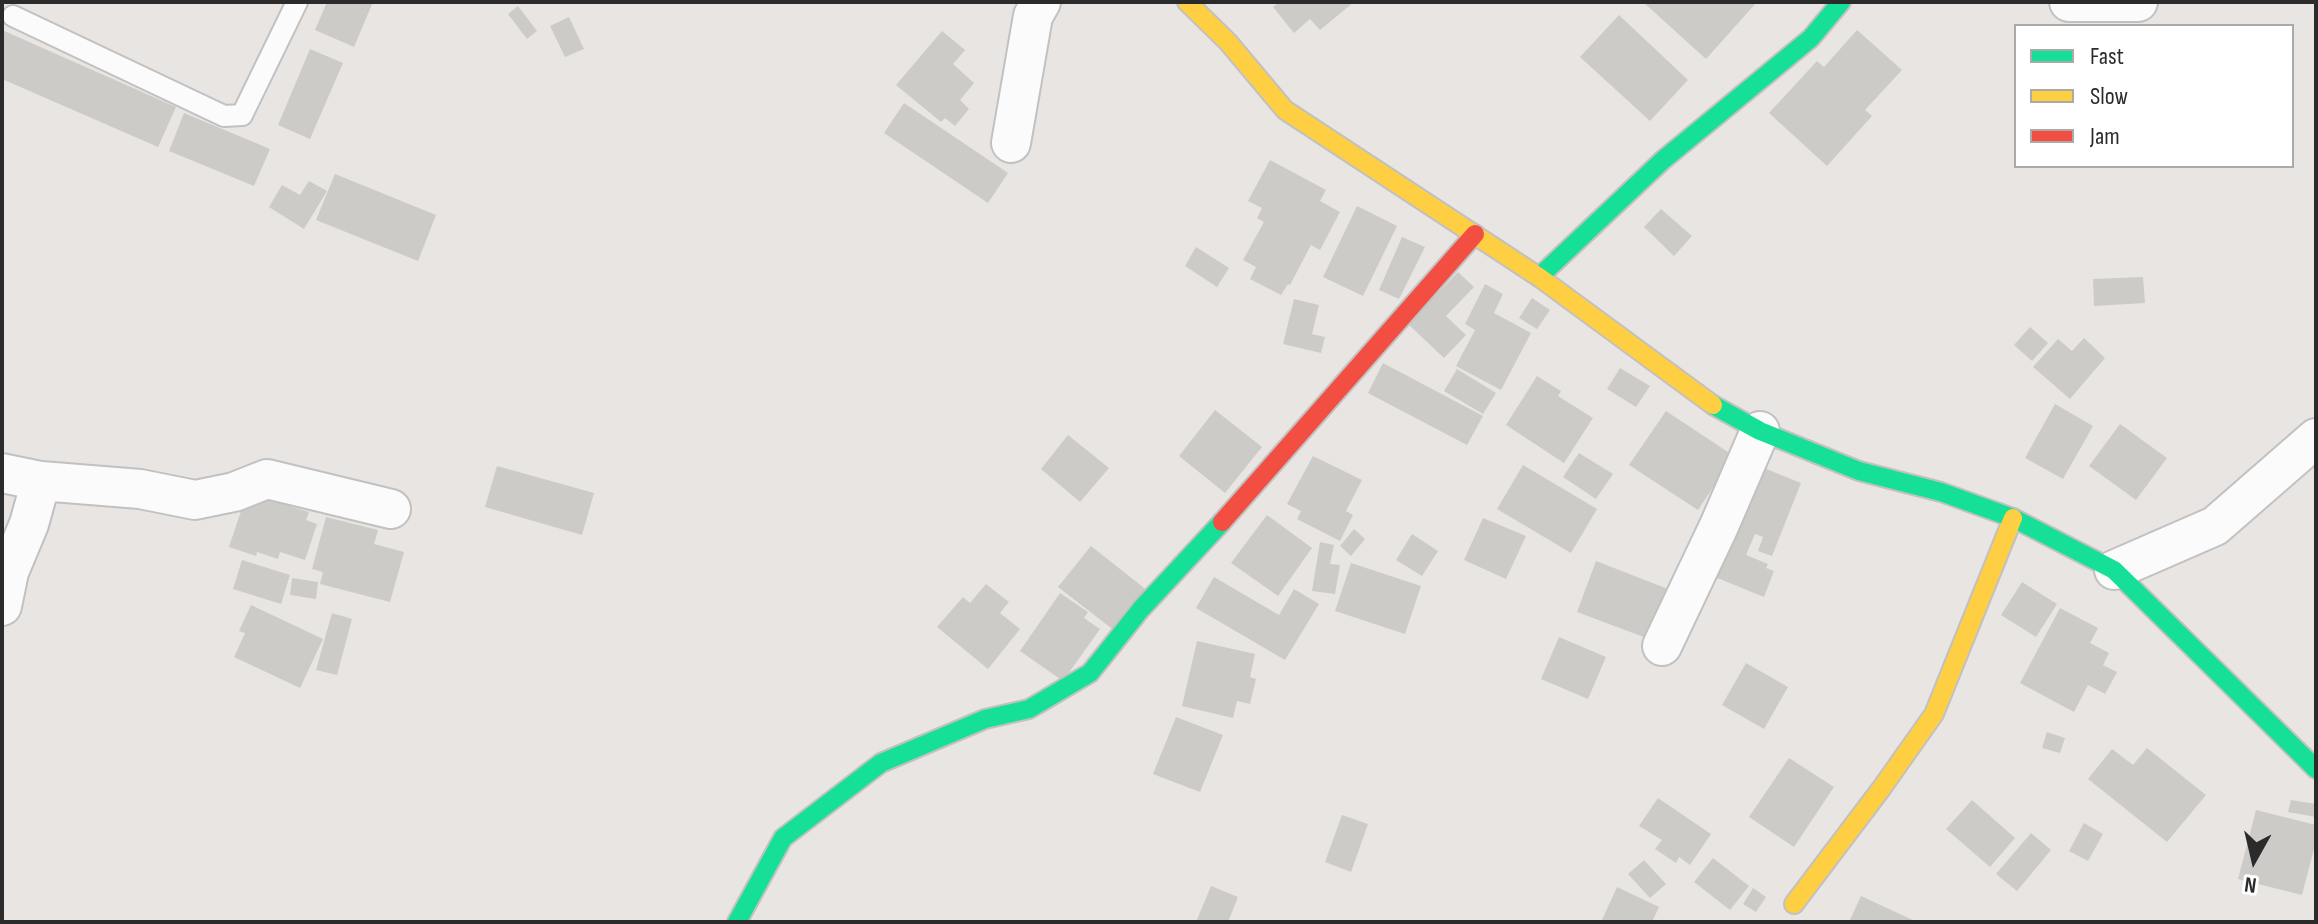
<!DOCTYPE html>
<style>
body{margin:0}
#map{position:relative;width:2318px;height:924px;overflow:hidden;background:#e8e5e2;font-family:"Sofia Sans Condensed",sans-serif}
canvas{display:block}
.frame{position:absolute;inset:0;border:4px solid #2b2b2b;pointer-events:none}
.legend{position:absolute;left:2014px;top:24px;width:280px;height:144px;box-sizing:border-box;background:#fff;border:2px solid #aaa;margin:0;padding:10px 14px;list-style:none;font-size:24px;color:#2b2b2b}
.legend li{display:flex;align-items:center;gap:16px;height:40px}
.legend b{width:40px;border:2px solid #aaa}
.north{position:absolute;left:2214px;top:820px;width:80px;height:80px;-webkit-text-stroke:6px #fff;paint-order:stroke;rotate:188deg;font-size:22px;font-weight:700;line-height:32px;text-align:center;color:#2b2b2b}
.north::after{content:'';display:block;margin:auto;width:28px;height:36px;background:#2b2b2b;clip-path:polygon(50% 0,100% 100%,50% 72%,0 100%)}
</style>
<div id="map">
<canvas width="2318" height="924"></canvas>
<div class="frame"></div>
<ul class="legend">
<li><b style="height:10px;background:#16e098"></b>Fast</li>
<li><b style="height:10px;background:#ffcf43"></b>Slow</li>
<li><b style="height:10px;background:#f24e42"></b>Jam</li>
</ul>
<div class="north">N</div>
</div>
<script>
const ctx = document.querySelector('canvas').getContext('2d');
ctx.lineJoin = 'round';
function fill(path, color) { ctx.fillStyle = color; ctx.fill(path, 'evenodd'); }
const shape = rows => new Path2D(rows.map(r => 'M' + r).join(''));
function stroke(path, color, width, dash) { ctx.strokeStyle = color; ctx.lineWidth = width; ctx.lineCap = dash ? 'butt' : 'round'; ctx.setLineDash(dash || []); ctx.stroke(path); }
const building = shape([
 [327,2,373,2,354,47,315,30],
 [1279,2,1354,2,1320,30,1310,19,1294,33,1273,7],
 [1643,2,1757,2,1706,59],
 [518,6,537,31,527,39,508,14],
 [1619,15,1688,80,1650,121,1580,57],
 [569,17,584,49,565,57,550,26],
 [2,30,176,107,158,147,2,79],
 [1857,30,1902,70,1865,110,1872,116,1827,166,1769,113,1817,61,1824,67],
 [942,31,965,50,953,64,974,83,960,100,969,109,955,126,945,118,941,122,896,85],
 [310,49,343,63,310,139,278,125],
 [904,103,1008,173,988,203,884,133],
 [184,113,270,149,254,186,169,151],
 [1270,160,1326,190,1320,201,1340,212,1320,250,1311,245,1290,285,1288,284,1281,295,1250,279,1256,267,1243,260,1264,222,1257,218,1262,208,1248,201],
 [335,174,436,215,418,261,316,220],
 [309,181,327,191,304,229,269,207,282,185,300,195],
 [1357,206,1397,226,1363,296,1323,277],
 [1661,209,1692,236,1674,256,1644,227],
 [1402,237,1425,247,1399,299,1379,290],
 [1196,247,1229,268,1217,287,1185,266],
 [1458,272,1474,287,1446,316,1466,335,1444,358,1408,324],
 [2143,277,2145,303,2094,306,2093,279],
 [1485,284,1503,294,1494,313,1531,333,1501,390,1456,366,1475,330,1465,324],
 [1532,298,1550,310,1537,329,1519,318],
 [1294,299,1319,305,1312,334,1325,337,1321,353,1283,344],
 [2030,327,2048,343,2032,361,2014,345],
 [2084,338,2105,358,2070,399,2033,367,2058,339,2072,351],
 [1383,363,1483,416,1467,445,1368,393],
 [1620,368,1650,386,1636,407,1607,389],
 [1457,369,1496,393,1483,414,1444,391],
 [1537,376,1561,391,1558,396,1593,418,1564,463,1506,425],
 [2055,404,2093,426,2063,479,2025,458],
 [1215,410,1262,447,1225,493,1179,456],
 [1666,411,1734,456,1698,510,1629,465],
 [2120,424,2167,458,2136,500,2089,466],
 [1068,435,1109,468,1080,502,1041,469],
 [1579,453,1613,474,1596,499,1563,477],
 [1313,456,1362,480,1346,511,1353,515,1340,541,1297,519,1301,511,1287,504],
 [1754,464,1801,483,1772,556,1758,551,1763,537,1755,534,1746,555,1768,564,1766,568,1774,571,1764,597,1710,575],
 [1523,465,1597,509,1571,553,1497,509],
 [497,466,594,493,582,535,485,507],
 [247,493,309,512,306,520,317,524,305,560,280,552,278,559,257,552,256,556,229,547],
 [1267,515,1312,548,1278,596,1231,563],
 [326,517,378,530,374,544,404,552,390,602,320,584,323,572,312,569],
 [1483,518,1526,536,1506,579,1464,560],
 [1354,529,1365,539,1351,556,1340,546],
 [1412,534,1438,551,1422,576,1396,560],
 [1320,542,1334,545,1330,564,1340,565,1335,594,1312,591],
 [1091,546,1148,591,1115,631,1058,587],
 [242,560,290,575,281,604,233,589],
 [1596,561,1668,589,1649,639,1577,612],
 [1351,563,1421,586,1405,634,1335,611],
 [1214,577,1279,615,1294,589,1319,604,1285,660,1196,608],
 [292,578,318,582,316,599,290,595],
 [2022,582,2057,604,2036,637,2001,615],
 [986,584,1009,602,1000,613,1020,629,988,669,937,627,963,597,970,603],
 [1060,593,1088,612,1084,618,1100,629,1063,681,1020,651],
 [251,605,323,639,300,688,234,657,245,633,239,631],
 [2060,608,2098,628,2090,643,2109,653,2103,665,2117,672,2105,694,2088,685,2074,712,2020,683],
 [332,613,352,619,337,675,316,670],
 [1559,637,1606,657,1588,699,1541,679],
 [1197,641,1255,654,1250,677,1256,679,1250,704,1237,701,1233,718,1182,706],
 [1746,663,1788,687,1764,729,1722,705],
 [1176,717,1223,735,1200,792,1153,774],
 [2047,732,2065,738,2060,753,2042,748],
 [2147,748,2206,795,2167,842,2088,779,2112,749,2133,765],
 [1789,758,1834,787,1794,847,1749,817],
 [1658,798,1711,834,1690,865,1679,857,1676,863,1655,849,1662,840,1639,826],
 [1972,800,2015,838,1990,867,1946,829],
 [2291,800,2316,804,2316,817,2288,812],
 [2256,810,2316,825,2316,841,2302,895,2238,879],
 [1342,815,1368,824,1351,872,1325,862],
 [2084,823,2103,834,2088,861,2069,851],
 [2031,833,2051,850,2017,891,1996,874],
 [1713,858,1749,886,1730,910,1694,882],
 [1644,860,1666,884,1650,898,1628,874],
 [1211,886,1238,897,1228,922,1196,922],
 [1617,887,1659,907,1652,922,1601,922],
 [1753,888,1766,897,1756,912,1743,904],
 [1861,896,1917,922,1849,922]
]);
const lane = shape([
 [13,16,224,116,242,115,297,2]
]);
const street = shape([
 [2069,2,2138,2],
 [1011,143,1033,16,1041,2],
 [2,473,41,481,140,489,195,500,234,492,267,479,391,509],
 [2114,570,2215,526,2316,438],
 [2,606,9,572,29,524,41,481],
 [1662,646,1719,526,1760,431]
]);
const fast = shape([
 [1539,277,1663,160,1811,38,1841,2],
 [1713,405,1760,431,1859,471,1941,492,2013,518,2114,570,2316,769],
 [737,922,783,838,881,763,985,719,1029,709,1090,673,1141,609,1222,522]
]);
const slow = shape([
 [1187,2,1228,42,1285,110,1539,277,1713,405],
 [1794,904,1881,789,1934,714,2013,518]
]);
const jam = shape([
 [1222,522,1475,234]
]);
fill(building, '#cdcbc8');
stroke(lane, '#c2c1c2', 24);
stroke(street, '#c2c1c2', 42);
stroke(fast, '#c2c1c2', 22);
stroke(slow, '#c2c1c2', 22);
stroke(jam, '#c2c1c2', 22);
stroke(lane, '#fcfbfb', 20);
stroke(street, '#fcfbfb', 38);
stroke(fast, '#16e098', 18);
stroke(slow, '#ffcf43', 18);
stroke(jam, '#f24e42', 18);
</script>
